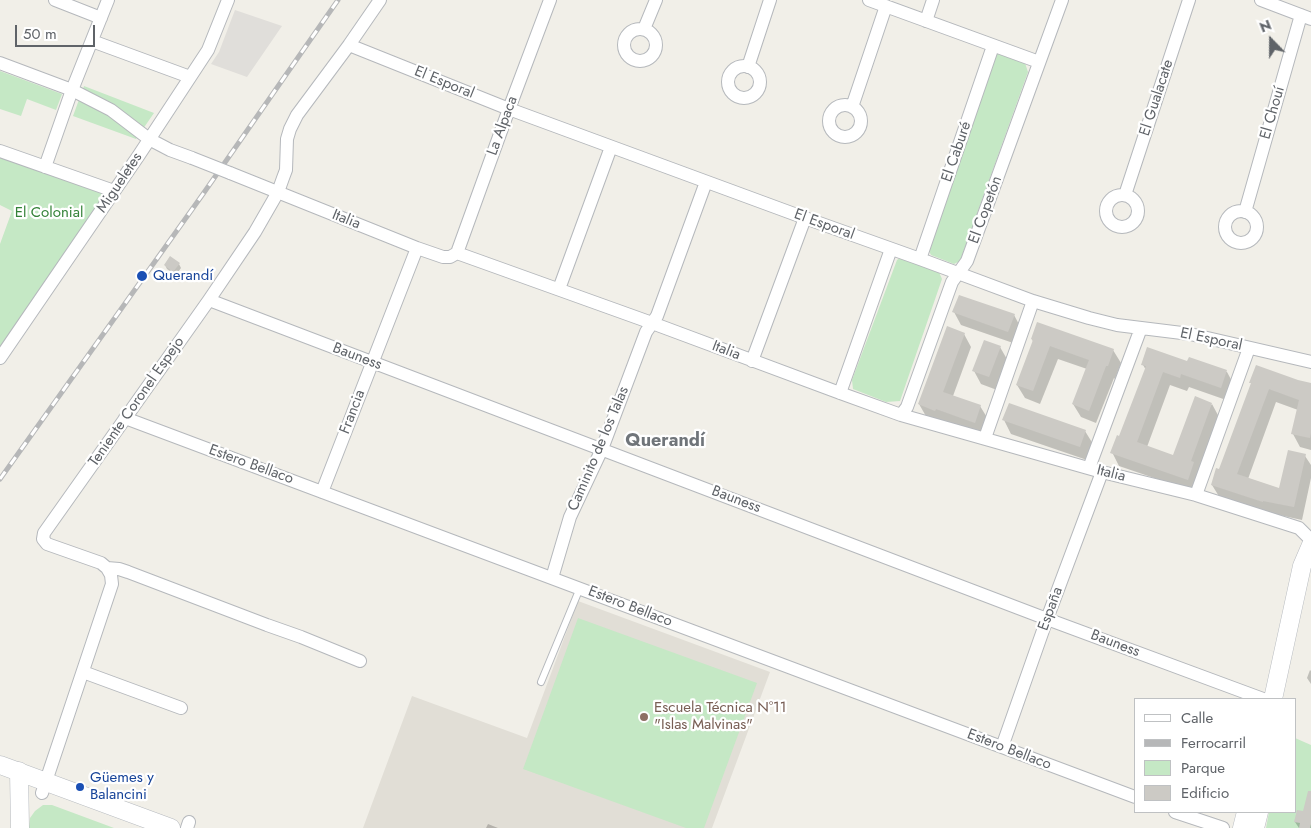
<!DOCTYPE html>
<meta charset="utf-8">
<style>
body{margin:0}
#map{position:relative;width:1311px;height:828px;overflow:hidden;background:#f1efe8;font-family:Jost,sans-serif}
canvas{display:block}
.legend{position:absolute;left:1134px;top:698px;width:162px;height:115px;box-sizing:border-box;background:#fff;border:1px solid #bfc1c3;margin:0;padding:6px 9px;list-style:none;font-size:15px;color:#5f6368}
.legend li{display:flex;align-items:center;gap:10px;height:25px}
.legend b{width:25px;border:1px solid #bfc1c3}
.north{position:absolute;left:1246px;top:15px;width:50px;height:50px;-webkit-text-stroke:4px #fff;paint-order:stroke;rotate:338deg;font-size:14px;font-weight:700;line-height:20px;text-align:center;color:#5f6368}
.north::after{content:'';display:block;margin:auto;width:18px;height:22px;background:#5f6368;clip-path:polygon(50% 0,100% 100%,50% 72%,0 100%)}
.scale{position:absolute;left:15px;top:25px;width:80px;height:22px;box-sizing:border-box;border:2px solid #5f6368;border-top:0;padding-left:6px;font-size:15px;line-height:18px;white-space:nowrap;color:#5f6368;-webkit-text-stroke:4px #fff;paint-order:stroke}
</style>
<div id="map">
<canvas width="1311" height="828"></canvas>
<ul class="legend">
<li><b style="height:6px;background:#fff"></b>Calle</li>
<li><b style="height:6px;background:#b6b7b8"></b>Ferrocarril</li>
<li><b style="height:14px;background:#c5e8c5"></b>Parque</li>
<li><b style="height:14px;background:#cccac5"></b>Edificio</li>
</ul>
<div class="north">N</div>
<div class="scale">50 m</div>
</div>
<script>
const ctx = document.querySelector('canvas').getContext('2d');
ctx.lineJoin = 'round';
function fill(path, color) { ctx.fillStyle = color; ctx.fill(path, 'evenodd'); }
const shape = rows => new Path2D(rows.map(r => 'M' + r).join(''));
function stroke(path, color, width, dash) { ctx.strokeStyle = color; ctx.lineWidth = width; ctx.lineCap = dash ? 'butt' : 'round'; ctx.setLineDash(dash || []); ctx.stroke(path); }
function drawText(font, color, halo, rows, align = 'center') {
  ctx.font = font + ' Jost,sans-serif'; ctx.lineWidth = 4.5; ctx.setLineDash([]); ctx.textBaseline = 'middle'; ctx.strokeStyle = halo; ctx.fillStyle = color; for (const [text, x, y, turn = 0] of rows) {
    ctx.save(); ctx.translate(x, y); ctx.rotate((+turn || 0) * Math.PI / 180); ctx.textAlign = isNaN(turn) ? turn : align; if (halo) ctx.strokeText(text, 0, 0); ctx.fillText(text, 0, 0); ctx.restore();
  }
}
const industrial = shape([
 [235,10,282,26,247,77,211,64,219,52]
]);
const education = shape([
 [578,601,770,672,712,828,363,828,412,696,527,738]
]);
const green = shape([
 [998,53,1025,63,1028,72,960,261,954,264,931,255,928,249,996,54],
 [0,71,62,94,56,110,27,99,21,116,0,109],
 [84,86,154,113,136,139,73,116],
 [0,156,101,193,103,202,0,348,0,244,12,211,0,205],
 [901,257,938,270,942,279,900,401,886,402,853,389,852,380,897,260],
 [578,618,757,683,704,828,686,828,523,769],
 [1295,738,1311,745,1311,828,1266,828,1269,812,1295,812],
 [43,805,52,805,114,828,29,828,30,818,35,811]
]);
const shadow = shape([
 [179,264,181,268,176,275,167,269,165,265],
 [954,312,1014,315,1021,328,1016,344,961,325],
 [964,334,971,347,953,396,980,406,988,419,982,435,927,418,919,404],
 [1032,339,1113,350,1121,363,1115,379,1114,378,1096,423,1081,417,1073,404,1087,369,1058,359,1040,404,1025,398,1017,385,1033,342],
 [1000,347,1008,361,997,390,981,384,974,371],
 [1190,358,1227,372,1234,385,1229,401,1189,387,1187,391,1170,385,1147,447,1174,456,1212,404,1219,417,1195,492,1119,466,1112,452,1120,438,1146,370,1143,365,1188,363],
 [1298,381,1311,384,1311,450,1300,447,1293,434,1298,410,1276,402,1248,479,1280,489,1305,456,1311,465,1311,478,1302,520,1270,513,1220,498,1212,485,1220,470,1252,384],
 [1004,420,1085,431,1093,444,1087,460,1011,434],
 [1310,670,1311,671,1311,684,1307,678],
 [1311,798,1311,828,1299,828,1295,822,1304,813],
 [488,824,498,828,486,828]
]);
const building = shape([
 [170,256,180,263,173,272,164,265],
 [959,295,1015,314,1008,332,952,312],
 [1037,322,1114,349,1108,366,1106,366,1089,411,1072,404,1089,360,1050,346,1033,391,1016,385,1033,340,1031,339],
 [947,326,965,333,943,392,981,405,975,423,936,409,935,411,918,404],
 [984,340,1001,346,989,377,972,371],
 [1147,347,1187,361,1189,357,1227,370,1221,388,1181,374,1180,378,1163,372,1137,442,1173,455,1195,396,1212,403,1191,461,1194,462,1188,480,1110,453,1117,435,1119,436,1146,366,1141,365],
 [1256,365,1298,380,1311,383,1311,433,1310,438,1291,434,1299,400,1269,389,1237,474,1279,488,1288,450,1306,454,1294,507,1263,501,1263,502,1211,485,1216,468,1219,469,1251,383,1249,383],
 [1009,403,1086,430,1080,447,1002,420],
 [1308,791,1311,791,1311,824,1310,828,1299,828,1300,823,1294,822,1297,810,1303,811]
]);
const lane = shape([
 [541,682,580,588]
]);
const street = shape([
 [55,0,101,18],
 [869,0,1039,62],
 [1261,0,1311,19],
 [926,21,933,0],
 [644,29,656,0],
 '624 45a16 16 0 1 1 32 0a16 16 0 1 1-32 0Z',
 [92,41,190,77],
 [349,45,509,109,805,218,920,259,1033,301,1089,318,1117,325,1190,334,1311,362],
 [0,63,72,90,111,110,149,139,170,150,192,158],
 '728 82a16 16 0 1 1 32 0a16 16 0 1 1-32 0Z',
 [748,67,770,0],
 '829 121a16 16 0 1 1 32 0a16 16 0 1 1-32 0Z',
 [852,107,886,6],
 [0,151,114,191],
 [45,167,72,90,108,0],
 [230,173,417,248,443,257,450,257,457,253],
 [1125,195,1189,0],
 '1106 211a16 16 0 1 1 32 0a16 16 0 1 1-32 0Z',
 '1225 227a16 16 0 1 1 32 0a16 16 0 1 1-32 0Z',
 [1245,212,1301,15],
 [457,253,652,323,840,393,901,415,1102,472,1196,495,1299,528,1311,540],
 [457,253,509,109,550,0],
 [920,259,993,46],
 [559,289,611,147],
 [209,300,1047,619,1263,699],
 [0,358,139,155,208,50,228,0],
 [752,361,805,218],
 [840,393,891,249],
 [901,415,907,407,952,282,967,261,1062,0],
 [125,418,1135,797],
 [985,438,1033,301],
 [1089,468,1141,328],
 [322,492,417,248],
 [1196,495,1249,348],
 [107,568,119,569,128,572,267,625,301,637,360,661],
 [552,578,570,517,602,449,646,332,657,316,706,182],
 [83,672,181,708],
 [1002,747,1047,619,1102,472],
 [42,793,112,584,111,575,107,568,101,563,47,544,43,539,44,533,209,300,255,232,278,192,283,178,286,170,287,139,290,129,297,115,349,45,380,0],
 [1175,812,1223,828],
 [187,828,189,822]
]);
const secondary = shape([
 [1273,699,1302,566,1311,545],
 [0,765,171,828],
 [19,771,20,828],
 [1242,828,1246,812],
 [1255,828,1259,812]
]);
const rail = shape([
 [0,479,203,194,338,0]
]);
const streetBridge = shape([
 [192,158,230,173]
]);
const markers = [
 [142,276,6,"#1a4fb4"],
 [644,717,5,"#8d6e63"],
 [80,787,5,"#1a4fb4"]
];
const streetNames = [
 ["El Esporal",444,83,22],
 ["El Gualacate",1157,98,-72],
 ["El Chouí",1273,113,-74],
 ["La Alpaca",503,126,-70],
 ["El Caburé",957,152,-71],
 ["Migueletes",120,183,-56],
 ["El Copetón",986,210,-70],
 ["Italia",346,220,22],
 ["El Esporal",824,225,20],
 ["El Esporal",1211,340,12],
 ["Italia",726,351,21],
 ["Bauness",357,357,21],
 ["Teniente Coronel Espejo",137,402,-55],
 ["Francia",353,412,-69],
 ["Caminito de los Talas",599,449,-67],
 ["Estero Bellaco",251,465,20],
 ["Italia",1111,474,14],
 ["Bauness",736,500,21],
 ["Estero Bellaco",630,607,21],
 ["España",1051,609,-70],
 ["Bauness",1115,644,21],
 ["Estero Bellaco",1009,750,21]
];
const parkNames = [
 ["El Colonial",49,213]
];
const transitNames = [
 ["Querandí",153,276],
 ["Güemes y",90,778],
 ["Balancini",90,795]
];
const educationNames = [
 ["Escuela Técnica N°11",654,708],
 ["\"Islas Malvinas\"",654,725]
];
const quarterNames = [
 ["Querandí",665,442]
];
fill(industrial, '#e0deda');
fill(education, '#e1ded6');
fill(green, '#c5e8c5');
fill(shadow, '#0003');
fill(building, '#cccac5');
stroke(lane, '#b5b8bc', 8);
stroke(street, '#b5b8bc', 14);
stroke(secondary, '#b6babf', 19);
stroke(lane, '#fff', 6);
stroke(street, '#fff', 12);
stroke(secondary, '#fff', 18);
stroke(rail, '#b6b7b8', 5);
stroke(rail, '#fff', 3, [9]);
stroke(streetBridge, '#b5b8bc', 14, []);
stroke(streetBridge, '#fff', 12);
for (const [x, y, r, color] of markers) { const dot = new Path2D(); dot.arc(x, y, r, 0, 2 * Math.PI); ctx.fillStyle = color; ctx.fill(dot); stroke(dot, '#fff', 2); }
drawText('15px', '#5f6368', '#fff', streetNames);
drawText('15px', '#348238', '#fff', parkNames);
drawText('15px', '#164399', '#fff', transitNames, 'left');
drawText('15px', '#785e54', '#fff', educationNames, 'left');
drawText('bold 18px', '#70757a', '#fff', quarterNames);
</script>
